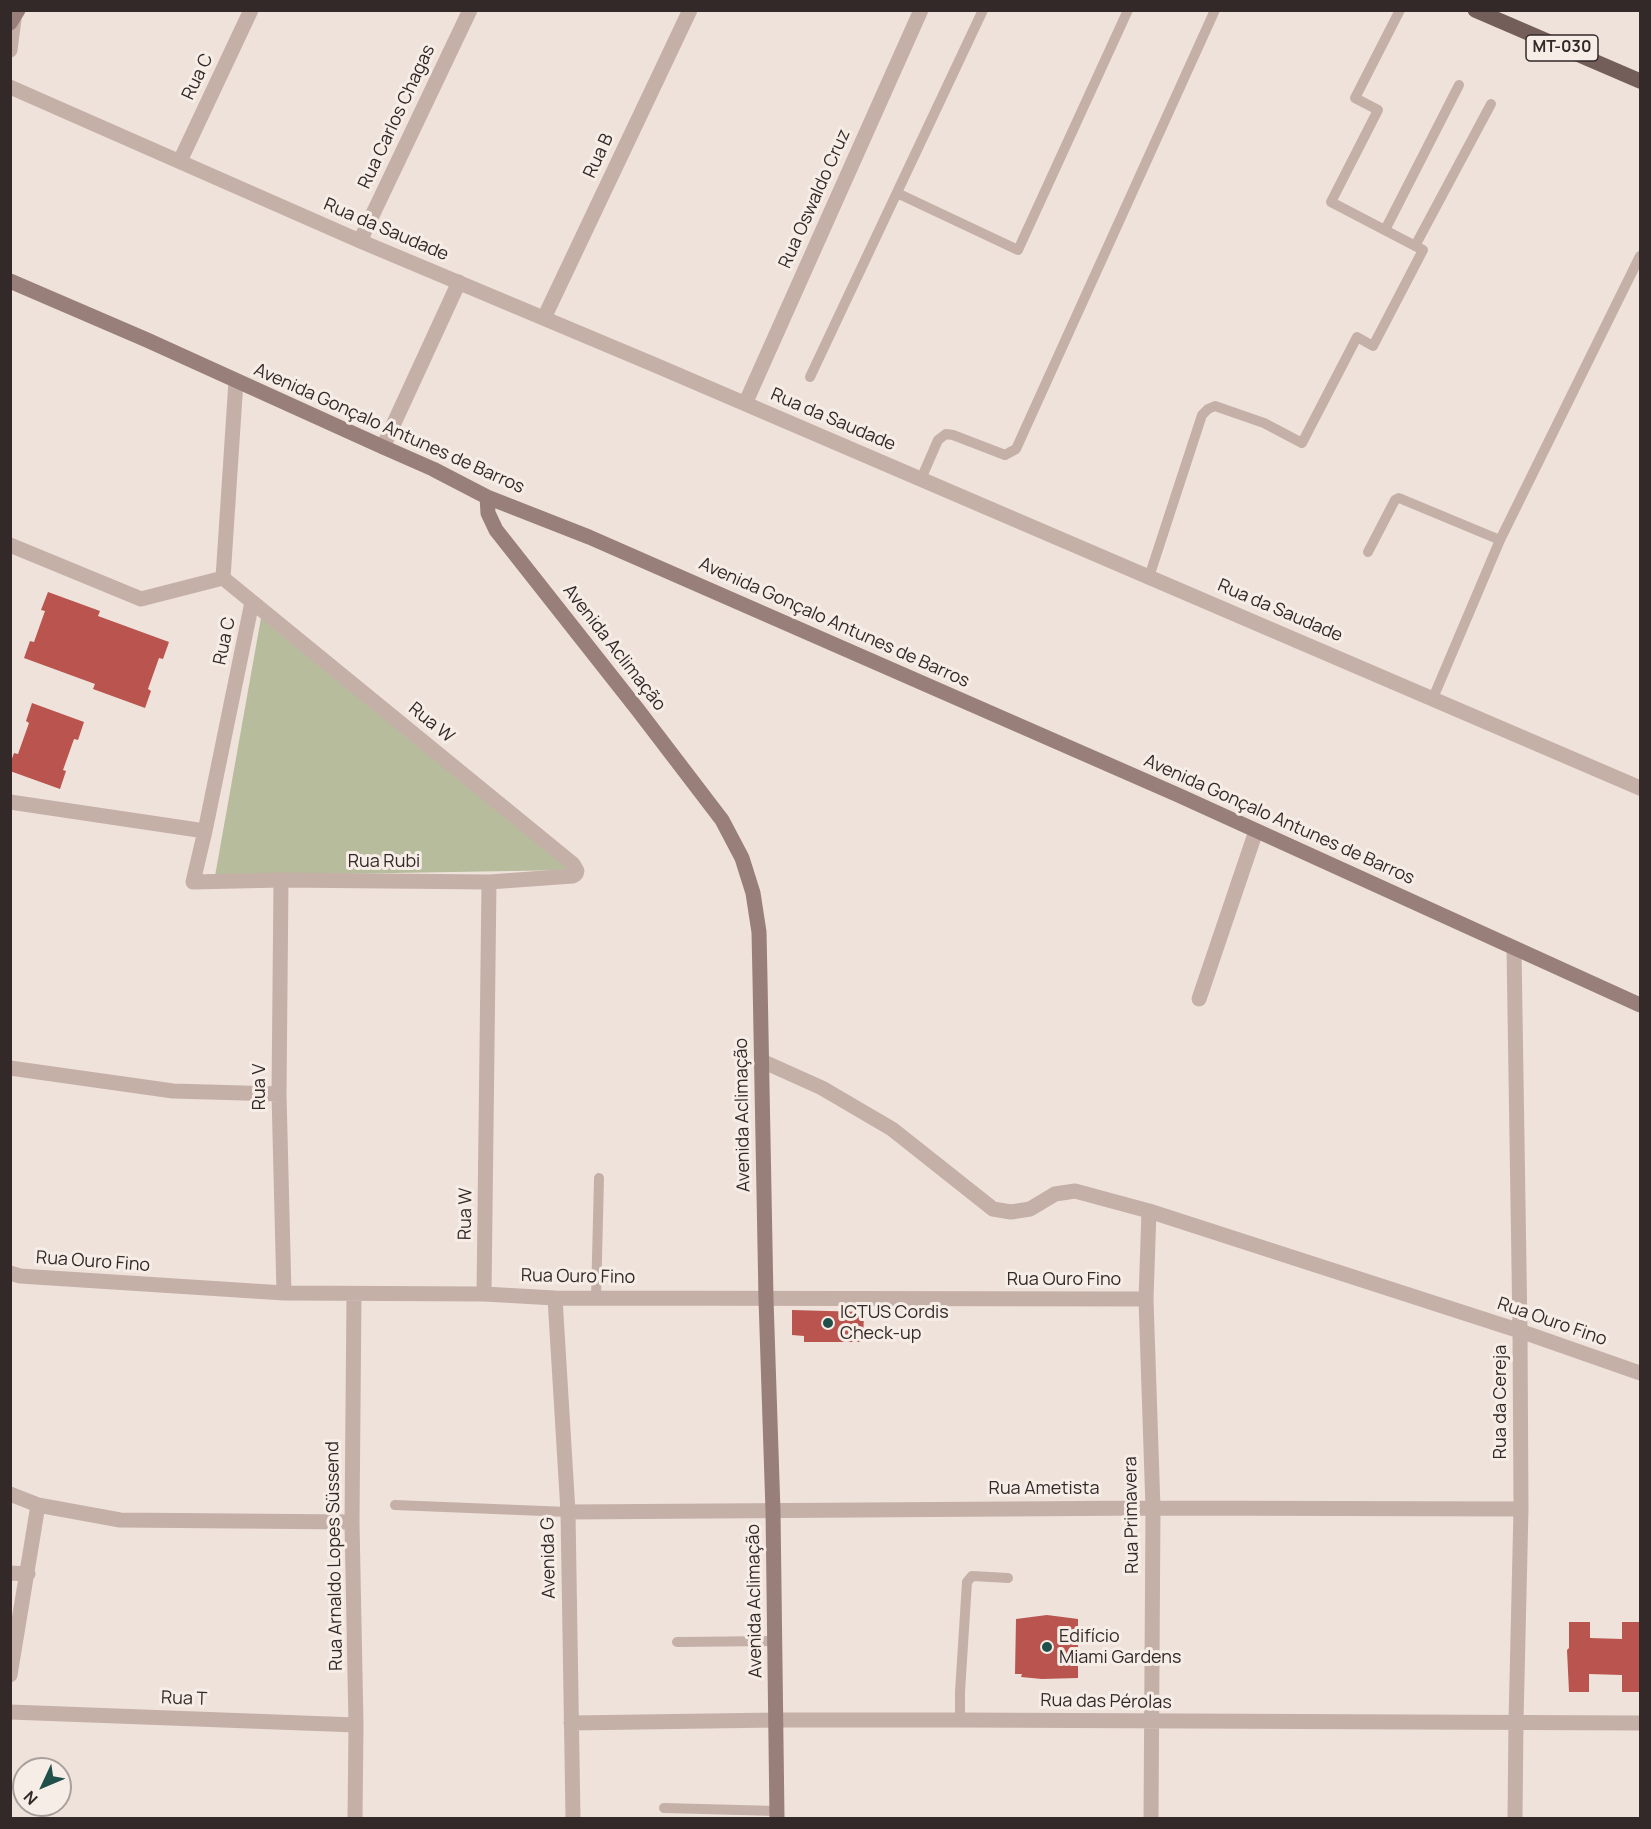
<!DOCTYPE html>
<meta charset="utf-8">
<style>
body{margin:0}
#map{position:relative;width:1651px;height:1829px;overflow:hidden;background:#efe2db;font-family:Manrope,sans-serif}
canvas{display:block}
.frame{position:absolute;inset:0;border:12px solid #332928;pointer-events:none}
.north{position:absolute;left:12px;top:1757px;width:60px;height:60px;box-sizing:border-box;background:#f7ede7;border:2px solid #a99f9b;border-radius:50%;rotate:226deg;font-size:16px;font-weight:700;line-height:24px;text-align:center;color:#332928}
.north::after{content:'';display:block;margin:auto;width:21px;height:27px;background:#21504b;clip-path:polygon(50% 0,100% 100%,50% 72%,0 100%)}
</style>
<div id="map">
<canvas width="1651" height="1829"></canvas>
<div class="frame"></div>
<div class="north">N</div>
</div>
<script>
const ctx = document.querySelector('canvas').getContext('2d');
ctx.lineJoin = 'round';
function fill(path, color) { ctx.fillStyle = color; ctx.fill(path, 'evenodd'); }
const shape = rows => new Path2D(rows.map(r => 'M' + r).join(''));
function stroke(path, color, width, dash) { ctx.strokeStyle = color; ctx.lineWidth = width; ctx.lineCap = dash ? 'butt' : 'round'; ctx.setLineDash(dash || []); ctx.stroke(path); }
function drawText(font, color, halo, rows, align = 'center') {
  ctx.font = font + ' Manrope,sans-serif'; ctx.lineWidth = 6; ctx.setLineDash([]); ctx.textBaseline = 'middle'; ctx.strokeStyle = halo; ctx.fillStyle = color; for (const [text, x, y, turn = 0] of rows) {
    ctx.save(); ctx.translate(x, y); ctx.rotate((+turn || 0) * Math.PI / 180); ctx.textAlign = isNaN(turn) ? turn : align; if (halo) ctx.strokeText(text, 0, 0); ctx.fillText(text, 0, 0); ctx.restore();
  }
}
const green = shape([
 [261,618,571,870,215,876]
]);
const building = shape([
 [48,592,100,611,98,616,169,642,163,659,159,658,148,689,151,691,145,708,93,689,95,684,24,658,30,641,34,642,45,611,41,610],
 [32,703,84,722,78,740,74,739,63,770,66,771,60,789,10,771,10,764,14,753,18,754,29,723,26,721],
 [792,1310,864,1312,863,1342,804,1342,804,1336,792,1335],
 [1047,1615,1078,1619,1078,1678,1042,1679,1021,1677,1022,1674,1015,1674,1016,1619],
 [1569,1622,1590,1622,1590,1638,1622,1639,1622,1622,1641,1622,1641,1692,1622,1692,1622,1675,1589,1674,1589,1692,1569,1692,1567,1650,1569,1648]
]);
const lane = shape([
 [897,193,1018,250,1128,10],
 [1385,230,1459,85],
 [1415,246,1491,104],
 [810,377,983,10],
 [921,479,938,440,946,434,953,435,1005,455,1016,449,1215,10],
 [1368,552,1395,500,1399,498,1500,540],
 [1149,577,1202,415,1208,409,1215,406,1264,423,1302,443,1357,337,1373,346,1423,250,1331,202,1378,110,1355,98,1400,10],
 [1433,698,1500,540,1640,256],
 [596,1298,599,1178],
 [395,1505,568,1512],
 [677,1642,775,1641],
 [960,1720,960,1692,967,1582,972,1576,1008,1578],
 [664,1808,777,1811]
]);
const street = shape([
 [10,50,14,19],
 [10,87,360,241,655,365,1640,788],
 [180,161,251,10],
 [360,241,470,10],
 [544,318,690,10],
 [236,381,223,578,573,864,577,871,576,874,573,876,489,882,281,880,193,882,205,831,252,602],
 [745,404,921,10],
 [383,447,459,282],
 [10,545,141,599,223,578],
 [10,802,205,831],
 [281,880,279,1094,284,1293],
 [1514,948,1520,1331,1521,1509,1516,1722,1515,1818],
 [1199,999,1256,831],
 [762,1061,822,1088,892,1129,993,1209,1011,1212,1030,1209,1055,1194,1075,1191,1149,1211,1520,1331,1640,1373],
 [10,1068,173,1091,279,1094],
 [1149,1211,1146,1299,1153,1508,1151,1818],
 [10,1273,20,1276,284,1293,484,1294,555,1298,1146,1299],
 [354,1294,352,1522,356,1725,355,1818],
 [484,1294,489,882],
 [555,1298,568,1512,573,1818],
 [10,1494,38,1505,120,1520,352,1522],
 [568,1512,1153,1508,1521,1509],
 [10,1573,28,1574],
 [10,1675,38,1505],
 [10,1712,356,1725],
 [571,1723,777,1720,960,1720,1640,1723]
]);
const secondary = shape([
 [10,23,18,10],
 [10,281,147,340,383,447,433,469,487,497,589,537,1178,795,1640,1005],
 [487,497,488,513,496,530,638,710,722,820,742,858,753,893,759,932,760,979,766,1299,773,1511,777,1818]
]);
const primary = shape([
 [1475,10,1640,81]
]);
const markers = [
 [828,1323,6,"#21504b"],
 [1047,1647,6,"#21504b"]
];
const shields = [
 [1562,48,72]
];
const shieldNames = [
 ["MT-030",1562,48]
];
const streetNames = [
 ["Rua C",198,77,-65],
 ["Rua Carlos Chagas",397,117,-65],
 ["Rua B",599,156,-65],
 ["Rua Oswaldo Cruz",815,199,-66],
 ["Rua da Saudade",386,230,23],
 ["Rua da Saudade",833,420,23],
 ["Avenida Gonçalo Antunes de Barros",389,429,24],
 ["Rua da Saudade",1280,611,23],
 ["Avenida Gonçalo Antunes de Barros",834,623,24],
 ["Rua C",225,641,-78],
 ["Avenida Aclimação",614,648,52],
 ["Rua W",431,723,39],
 ["Avenida Gonçalo Antunes de Barros",1279,820,24],
 ["Rua Rubi",384,862],
 ["Rua V",260,1087,-90],
 ["Avenida Aclimação",743,1115,-91],
 ["Rua W",466,1214,-89],
 ["Rua Ouro Fino",93,1262,4],
 ["Rua Ouro Fino",578,1277,1],
 ["Rua Ouro Fino",1064,1280],
 ["Rua Ouro Fino",1552,1322,19],
 ["Rua da Cereja",1501,1402,-90],
 ["Rua Ametista",1044,1489],
 ["Rua Primavera",1132,1515,-91],
 ["Rua Arnaldo Lopes Süssend",335,1556,-91],
 ["Avenida G",549,1558,-91],
 ["Avenida Aclimação",755,1601,-91],
 ["Rua T",184,1699,2],
 ["Rua das Pérolas",1106,1702,1]
];
const poiNames = [
 ["ICTUS Cordis",840,1313],
 ["Check-up",840,1334],
 ["Edifício",1059,1637],
 ["Miami Gardens",1059,1658]
];
fill(green, '#b7bc9d');
fill(building, '#b9544e');
stroke(lane, '#c5b0a8', 10);
stroke(street, '#c5b0a8', 15);
stroke(secondary, '#997f7a', 15);
stroke(primary, '#745e5a', 15);
for (const [x, y, r, color] of markers) { const dot = new Path2D(); dot.arc(x, y, r, 0, 2 * Math.PI); ctx.fillStyle = color; ctx.fill(dot); stroke(dot, '#f7ede7', 2); }
for (const [x, y, w] of shields) { const box = new Path2D(); box.roundRect(x - w / 2, y - 13, w, 26, 4.5); ctx.fillStyle = '#f7ede7'; ctx.fill(box); stroke(box, '#332928', 1.5); }
drawText('bold 16px', '#332928', null, shieldNames);
drawText('18px', '#332928', '#f7ede7', streetNames);
drawText('18px', '#332928', '#f7ede7', poiNames, 'left');
</script>
